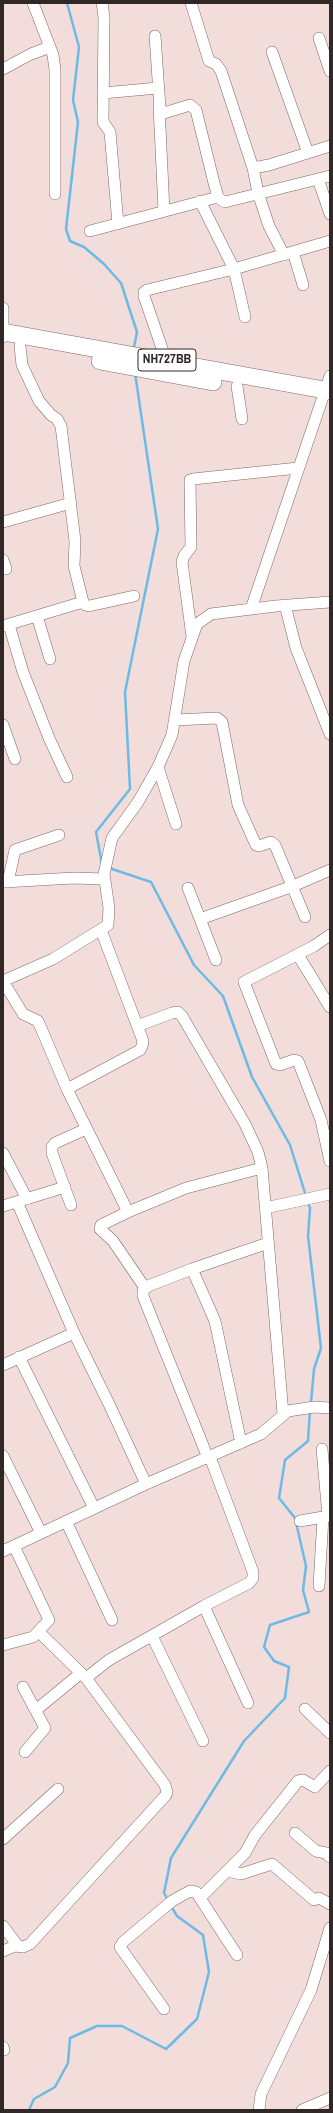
<!DOCTYPE html>
<style>
body{margin:0}
#map{position:relative;width:333px;height:2113px;overflow:hidden;background:#f3dddb;font-family:"Archivo Narrow",sans-serif}
canvas{display:block}
.frame{position:absolute;inset:0;border:4px solid #302827;pointer-events:none}
</style>
<div id="map">
<canvas width="333" height="2113"></canvas>
<div class="frame"></div>
</div>
<script>
const ctx = document.querySelector('canvas').getContext('2d');
ctx.lineJoin = 'round';
const shape = rows => new Path2D(rows.map(r => 'M' + r).join(''));
function stroke(path, color, width, dash) { ctx.strokeStyle = color; ctx.lineWidth = width; ctx.lineCap = dash ? 'butt' : 'round'; ctx.setLineDash(dash || []); ctx.stroke(path); }
function drawText(font, color, halo, rows, align = 'center') {
  ctx.font = font + ' "Archivo Narrow",sans-serif'; ctx.lineWidth = 3.5; ctx.setLineDash([]); ctx.textBaseline = 'middle'; ctx.strokeStyle = halo; ctx.fillStyle = color; for (const [text, x, y, turn = 0] of rows) {
    ctx.save(); ctx.translate(x, y); ctx.rotate((+turn || 0) * Math.PI / 180); ctx.textAlign = isNaN(turn) ? turn : align; if (halo) ctx.strokeText(text, 0, 0); ctx.fillText(text, 0, 0); ctx.restore();
  }
}
const stream = shape([
 [67,3,79,47,73,100,78,122,66,229,70,241,84,247,104,264,121,283,137,332,134,347],
 [102,864,96,832,130,789,125,692,158,529,135,373],
 [109,868,151,882,194,965,223,996,252,1077,290,1145,306,1196],
 [308,1203,310,1208,308,1236,321,1348,314,1369,311,1403],
 [168,1900,164,1893,171,1858,244,1741,285,1698,289,1667,274,1661,264,1647,270,1625,309,1612,303,1590,306,1566,295,1518,279,1498,285,1460,308,1441,310,1410],
 [29,2110,34,2099,55,2087,68,2063,70,2038,97,2026,122,2026,166,2049,197,2019,209,1972,203,1935,177,1916,171,1906]
]);
const minor = shape([
 [33,3,53,55,55,70,55,194],
 [102,3,104,17,103,122,110,132,118,224],
 [191,3,209,61,216,64,221,71,253,168,269,165,330,146],
 [155,36,160,108,164,113,190,105,196,110,214,183,218,197,221,200,225,202,330,176],
 [319,38,330,71],
 [272,52,308,153],
 [3,69,31,54,50,47],
 [103,93,158,88],
 [159,106,164,211],
 [253,168,258,193,269,226,284,255],
 [318,179,330,214],
 [200,201,234,269,330,241],
 [90,231,218,197],
 [293,252,303,285],
 [3,308,3,337],
 [20,346,22,365,39,401,51,415,57,419,61,426,75,541,74,566,83,602,85,605,89,606,134,596],
 [166,360,144,296,144,292,147,290,234,269,245,317],
 [237,386,242,419],
 [3,522,71,503],
 [3,560,6,569],
 [285,605,296,648,330,734],
 [251,609,330,376],
 [37,616,50,659],
 [9,625,23,672,49,738,67,777],
 [3,626,83,602],
 [192,637,182,562,184,556,191,547,190,480,193,479,298,468],
 [175,720,217,718,222,722,238,805,256,845,259,846,271,842,275,845,305,917],
 [3,725,15,759],
 [158,767,176,824],
 [3,882,74,878,104,879],
 [8,882,15,850,59,835],
 [188,888,216,960],
 [200,919,293,886,330,870],
 [330,935,314,946,244,982,276,1064,280,1065,294,1060,298,1061,321,1120,330,1161],
 [298,955,330,1007],
 [3,981,53,959,108,925,109,908,104,874,112,838,138,802,158,767,172,735,184,661,197,624,211,614,276,606,330,602],
 [3,981,23,1014,38,1021,67,1089,128,1212],
 [137,1026,172,1013,178,1012,182,1016,245,1124,258,1152,262,1168,283,1414],
 [67,1089,140,1050,142,1046,143,1041,101,930],
 [3,1153,27,1199],
 [17,1202,74,1333,109,1404,146,1484],
 [71,1205,52,1153,52,1147,55,1143,86,1129],
 [3,1206,65,1187],
 [265,1208,330,1194],
 [192,1269,215,1321,241,1443],
 [145,1288,113,1241,100,1229,101,1225,128,1212,186,1188,262,1168],
 [19,1357,94,1508],
 [3,1365,74,1333],
 [322,1449,328,1516],
 [3,1456,41,1533],
 [208,1458,143,1296,143,1291,148,1286,192,1269,268,1243],
 [66,1521,112,1620],
 [300,1521,329,1516],
 [3,1551,146,1484,261,1434,288,1411,314,1407,330,1408],
 [319,1586,323,1517],
 [204,1606,248,1703],
 [152,1636,203,1741],
 [3,1645,33,1637,49,1620,14,1546],
 [86,1678,109,1660,204,1606,249,1583,253,1578,253,1572,210,1457],
 [23,1687,45,1728,25,1752],
 [305,1709,330,1733],
 [36,1710,81,1673],
 [295,1833,316,1851,326,1853,330,1857],
 [3,1839,58,1789],
 [227,1871,241,1874,272,1864,314,1900,319,1898,330,1904],
 [200,1898,245,1853,255,1835,298,1781,303,1780,315,1787,330,1771],
 [3,1926,18,1946],
 [3,1951,15,1946,23,1947,30,1944,166,1795,167,1792,165,1785,86,1678,39,1632],
 [164,2009,120,1947,123,1942,172,1901,190,1891,196,1892,237,1955],
 [3,2047,4,2050],
 [259,2110,261,2094,311,1990,330,1928],
 [302,2110,330,2098]
]);
const highway = shape([
 [3,332,330,391],
 [100,361,213,382]
]);
const shields = [
 [167,360,58]
];
const shieldNames = [
 ["NH727BB",167,360]
];
stroke(stream, '#6cbae5', 2.5);
stroke(minor, '#7c6867', 12);
stroke(highway, '#7c6867', 18);
stroke(minor, '#fff', 11);
stroke(highway, '#fff', 17);
for (const [x, y, w] of shields) { const box = new Path2D(); box.roundRect(x - w / 2, y - 11, w, 22, 3); ctx.fillStyle = '#fff'; ctx.fill(box); stroke(box, '#302827', 1); }
drawText('bold 13px', '#302827', null, shieldNames);
</script>
